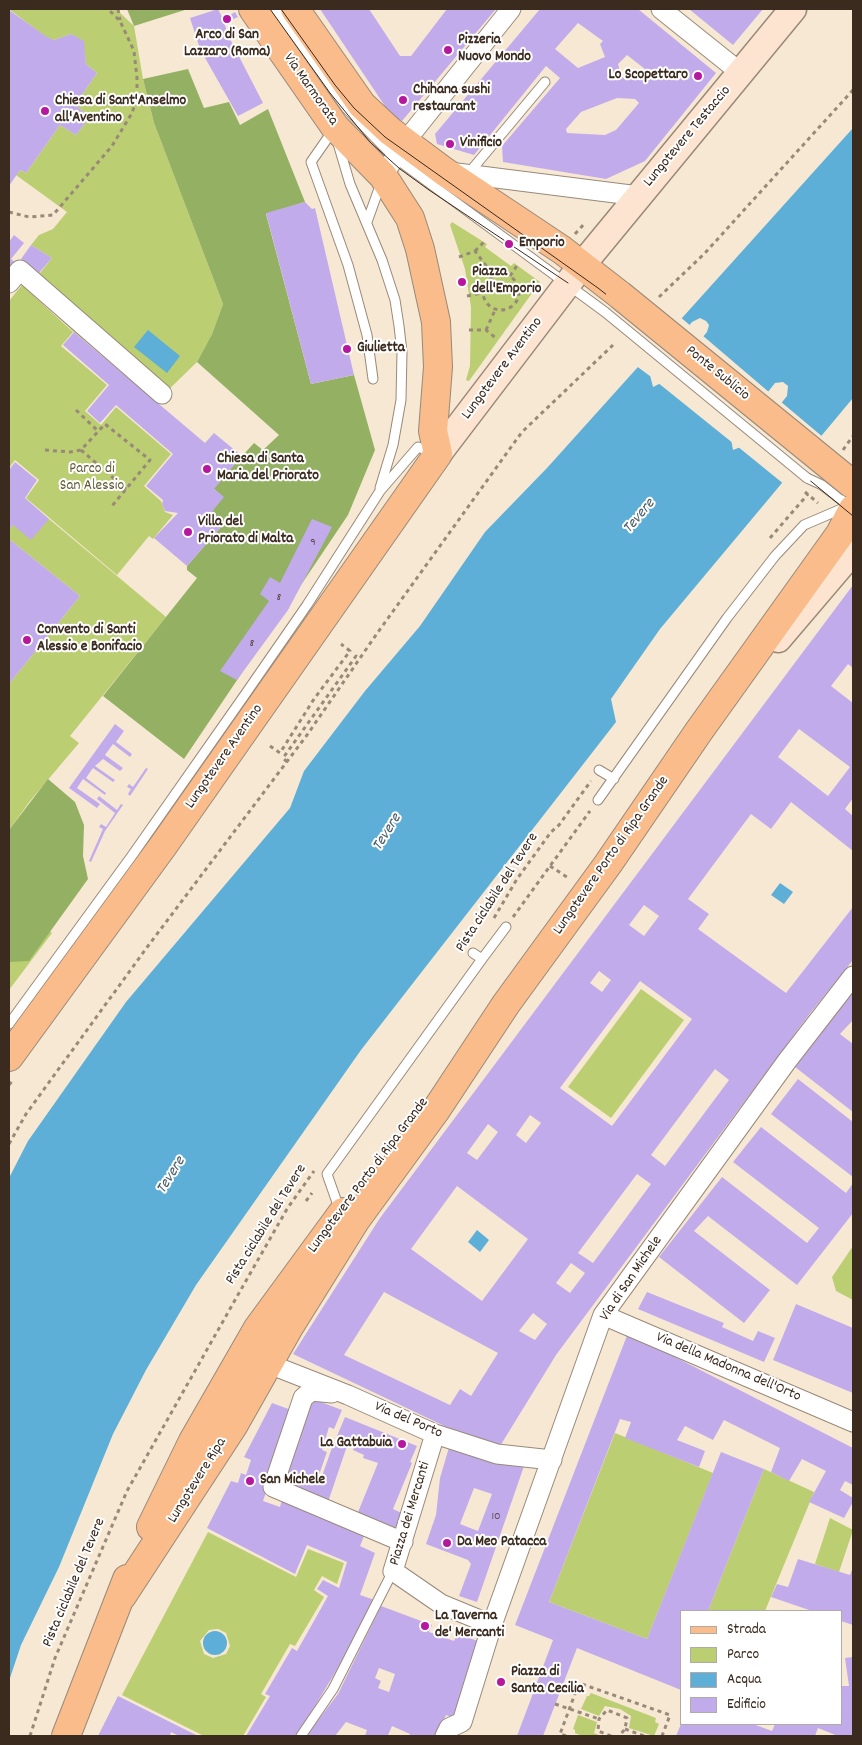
<!DOCTYPE html>
<style>
body{margin:0}
#map{position:relative;width:862px;height:1745px;overflow:hidden;background:#f7e8d4;font-family:Dekko,sans-serif}
canvas{display:block}
.frame{position:absolute;inset:0;border:10px solid #3b2a1e;pointer-events:none}
.legend{position:absolute;left:680px;top:1610px;width:162px;height:115px;box-sizing:border-box;background:#fff;border:1px solid #b1aaa5;margin:0;padding:6px 9px;list-style:none;font-size:15px;color:#3b2a1e}
.legend li{display:flex;align-items:center;gap:10px;height:25px}
.legend b{width:25px;border:1px solid #b1aaa5}
</style>
<div id="map">
<canvas width="862" height="1745"></canvas>
<div class="frame"></div>
<ul class="legend">
<li><b style="height:6px;background:#f9bc8a"></b>Strada</li>
<li><b style="height:14px;background:#bbce71"></b>Parco</li>
<li><b style="height:14px;background:#5dafd8"></b>Acqua</li>
<li><b style="height:14px;background:#c2abeb"></b>Edificio</li>
</ul>
</div>
<script>
const ctx = document.querySelector('canvas').getContext('2d');
ctx.lineJoin = 'round';
function fill(path, color) { ctx.fillStyle = color; ctx.fill(path, 'evenodd'); }
const shape = rows => new Path2D(rows.map(r => 'M' + r).join(''));
function stroke(path, color, width, dash) { ctx.strokeStyle = color; ctx.lineWidth = width; ctx.lineCap = dash ? 'butt' : 'round'; ctx.setLineDash(dash || []); ctx.stroke(path); }
function drawText(font, color, halo, rows, align = 'center') {
  ctx.font = font + ' Dekko,sans-serif'; ctx.lineWidth = 4; ctx.setLineDash([]); ctx.textBaseline = 'middle'; ctx.strokeStyle = halo; ctx.fillStyle = color; for (const [text, x, y, turn = 0] of rows) {
    ctx.save(); ctx.translate(x, y); ctx.rotate((+turn || 0) * Math.PI / 180); ctx.textAlign = isNaN(turn) ? turn : align; if (halo) ctx.strokeText(text, 0, 0); ctx.fillText(text, 0, 0); ctx.restore();
  }
}
const green = shape([
 [9,9,116,9,134,26,143,79,154,123,223,304,212,334,197,362,158,400,74,332,22,283,34,269,40,273,52,258,31,245,39,235,53,229,67,212,16,175,20,170,26,173,60,125,76,135,90,117,75,105,97,73,86,64,83,41,71,34,54,40,47,38],
 [452,222,487,244,485,247,511,266,514,263,540,282,469,381,466,380,470,366,471,307,465,269,450,225],
 [22,285,73,332,61,346,107,385,85,411,101,425,116,407,171,454,144,486,161,501,165,512,173,515,153,539,149,536,117,575,26,498,39,480,15,460,9,468,9,301],
 [49,519,166,617,70,736,79,743,30,801,9,830,9,684,80,596,9,539,9,530,13,525],
 [9,896,52,933,9,990],
 [641,989,684,1020,611,1118,568,1087],
 [853,1246,853,1300,836,1291,832,1277],
 [615,1433,713,1473,647,1639,549,1602],
 [764,1469,814,1492,765,1611,708,1611],
 [830,1518,853,1530,839,1572,815,1564],
 [208,1532,296,1577,308,1549,344,1563,337,1584,322,1576,314,1590,324,1597,295,1646,290,1644,261,1694,266,1697,243,1736,204,1736,122,1695],
 [218,1629,226,1633,230,1646,226,1654,213,1658,204,1654,200,1641,209,1630],
 [591,1693,656,1718,655,1722,659,1724,654,1736,629,1728,631,1716,620,1709,605,1706,599,1716,581,1709,587,1696,589,1696],
 [578,1715,597,1722,594,1733,601,1736,582,1736,575,1733,575,1730,573,1729]
]);
const forest = shape([
 [127,9,188,9,134,26],
 [188,69,204,108,229,102,240,125,268,109,305,202,266,214,311,384,354,375,375,450,348,515,184,759,103,696,197,578,187,570,187,566,222,526,209,515,223,497,213,488,254,443,263,450,279,435,197,362,212,334,223,304,154,123,143,79],
 [48,779,75,802,84,825,83,856,88,879,29,961,9,962,9,830]
]);
const water = shape([
 [853,128,853,398,660,629,611,699,616,722,361,1050,196,1285,146,1370,113,1434,59,1567,21,1645,9,1681,9,1178,28,1141,126,1002,290,808,304,771,365,691,420,626,485,532,547,468],
 [700,318,706,321,709,325,707,332,667,380,653,387,650,375,692,322],
 [783,382,788,386,787,396,748,444,733,450,731,439,775,383],
 [148,330,180,356,167,373,134,347],
 [780,883,793,892,784,904,771,895],
 [477,1230,489,1240,480,1252,468,1242],
 '203 1643a12 12 0 1 1 24 0a12 12 0 1 1-24 0Z'
]);
const pier = shape([
 [679,316,692,327,653,376,654,379,635,365],
 [702,335,770,393,733,439,734,444,657,382,666,378],
 [780,401,824,438,785,485,737,446,746,442]
]);
const building = shape([
 [218,9,223,19,235,12,238,17,224,23,230,39,263,103,238,116,200,49,190,18],
 [320,9,369,9,400,56,411,56,447,9,496,9,402,121,393,118],
 [540,9,638,9,716,73,645,161,606,179,503,162,502,146,560,78,546,66,474,155,437,144,435,134],
 [578,23,603,41,600,44,605,57,578,68,555,49],
 [627,55,645,69,636,79,623,78,621,75,618,64],
 [617,98,635,99,639,103,616,130,605,135,567,133,566,129,581,112],
 [689,9,763,9,733,45],
 [9,10,47,37,54,40,71,34,84,41,86,64,97,73,75,105,90,117,76,135,60,125,26,173,20,170,9,186],
 [305,202,312,209,315,208,354,375,311,384,266,213],
 [14,235,24,243,11,259,17,264,9,274,9,242],
 [31,245,52,258,39,273,21,259],
 [74,332,205,443,214,433,242,456,214,489,224,497,209,515,222,526,187,566,154,538,178,513,165,511,162,504,163,500,146,486,173,454,116,405,100,423,87,411,109,385,63,345],
 [15,462,37,480,25,498,49,519,31,540,13,525,9,530,9,470],
 [312,519,332,527,288,610,237,680,220,671,269,601,260,594,270,577,280,583],
 [9,539,80,596,9,684],
 [853,585,853,668,848,664,831,686,853,703,853,798,845,809,853,816,853,851,791,802,771,829,751,814,688,899,709,914,698,929,786,993,853,907,853,960,811,1012,556,1355,497,1451,293,1354,380,1218],
 [799,729,850,767,828,796,778,757],
 [644,905,659,916,644,936,629,925],
 [599,971,611,980,602,992,590,983],
 [640,981,692,1019,612,1126,560,1088],
 [715,1069,729,1080,665,1166,651,1155],
 [530,1115,541,1123,526,1143,516,1135],
 [488,1124,498,1132,477,1160,467,1153],
 [637,1174,651,1184,593,1263,578,1253],
 [457,1186,528,1239,482,1301,411,1249],
 [571,1263,585,1273,570,1293,556,1283],
 [384,1292,498,1353,471,1396,460,1389,450,1405,344,1355],
 [533,1313,547,1324,535,1340,519,1331],
 [115,724,124,731,116,742,132,754,130,757,113,744,105,755,123,768,120,771,103,759,95,766,115,780,113,782,93,768,86,778,106,793,105,795,83,779,77,788,100,804,97,808,69,788],
 [146,768,148,769,130,796,128,794,131,789,127,787,129,784,133,787],
 [99,796,117,810,121,804,123,805,105,831,91,862,89,861,103,829,99,827,101,824,106,827,115,813,97,799],
 [853,992,853,1020,840,1034,853,1044,853,1112,795,1067],
 [798,1079,853,1122,853,1177,771,1114],
 [761,1127,846,1193,853,1183,853,1213,797,1285,708,1216,694,1231,770,1290,744,1323,659,1257,722,1177,807,1243,819,1228,733,1162],
 [647,1292,724,1323,722,1327,753,1341,758,1331,775,1338,764,1362,638,1309],
 [796,1304,853,1328,853,1393,773,1360],
 [628,1333,853,1448,853,1485,845,1481,840,1490,853,1498,853,1502,844,1518,809,1502,826,1471,802,1459,789,1481,771,1472,780,1448,724,1420,713,1440,685,1426,677,1440,705,1451,699,1467,625,1438,631,1422,620,1419,549,1602,647,1639,721,1452,764,1469,708,1611,681,1611,681,1690,577,1648,543,1736,517,1736,553,1640,515,1625],
 [310,1398,342,1410,334,1429,329,1427,322,1450,327,1452,319,1475,322,1476,334,1442,347,1446,327,1505,279,1485],
 [272,1403,294,1411,263,1501,280,1507,283,1496,366,1531,360,1546,375,1553,360,1595,378,1601,297,1736,246,1736,270,1696,265,1694,292,1648,297,1651,328,1596,317,1589,323,1580,339,1588,347,1562,307,1545,295,1574,207,1528,231,1481,238,1483,241,1473,246,1475,251,1460,244,1457],
 [345,1417,417,1446,410,1462,412,1463,393,1509,404,1514,396,1534,356,1517,378,1463,363,1458,364,1455,353,1450,356,1443,337,1436],
 [450,1444,524,1466,477,1602,459,1596,471,1564,468,1560,426,1544,436,1515,440,1478],
 [474,1488,492,1494,478,1531,460,1524],
 [798,1559,850,1575,853,1567,853,1625,841,1621,841,1611,812,1611,771,1597,777,1584,788,1587],
 [381,1606,432,1625,429,1632,454,1641,457,1634,478,1641,454,1718,446,1715,437,1736,409,1736,410,1734,392,1726,388,1735,392,1736,365,1736,367,1730,346,1722,335,1736,306,1736,338,1694],
 [379,1668,395,1674,389,1692,378,1688,381,1681,375,1678],
 [853,1657,853,1736,838,1736,818,1728,815,1736,676,1736,681,1724,753,1724,772,1731,775,1724,841,1724,841,1686,849,1686,845,1658],
 [118,1696,198,1736,179,1736,171,1732,170,1736,98,1736]
]);
const path = shape([
 [118,9,120,20],
 [9,212,29,217,53,215,112,146,132,113,137,98,137,78,134,51,120,21,108,9],
 [575,234,585,223],
 [475,251,485,241],
 [459,257,475,251,493,275],
 '483 292a18 18 0 1 1 36 0a18 18 0 1 1-36 0Z',
 [510,276,518,264],
 [519,289,538,286],
 [467,296,482,293],
 [659,297,705,253,853,90],
 [469,330,486,330,497,339],
 [486,330,495,310],
 [76,410,98,431],
 [45,450,70,452,81,450,105,424,150,460,112,506],
 [81,450,126,489],
 [843,450,853,436],
 [770,538,808,494],
 [270,746,280,753,314,699,350,651,341,644],
 [287,762,283,758,356,656,359,659],
 [550,866,570,879],
 [513,917,590,811],
 [494,918,517,879,551,832,559,825,591,781],
 [9,1085,13,1080],
 [9,1144,26,1114,148,946,307,735,378,632,522,432,613,345],
 [306,1201,312,1193],
 [555,1704,599,1719],
 [625,1729,644,1736],
 [30,1736,55,1658,127,1491,239,1293,287,1209,314,1171],
 [566,1736,560,1734,579,1683,670,1715,662,1736],
 [611,1736,598,1731,599,1719,607,1710,627,1718,625,1729,619,1736]
]);
const lane = shape([
 [275,9,346,108,394,157,605,312],
 [334,129,311,162,348,265,367,335,373,379],
 [337,140,350,184,382,260,395,300,399,326,402,352,401,400,393,445,380,488],
 [468,174,545,82],
 [367,222,381,183],
 [807,478,822,485,851,507],
 [599,770,614,779],
 [598,800,727,618,775,556,804,525,846,507],
 [482,959,506,927],
 [9,1024,131,857,244,696,307,605,380,491,418,447,434,453],
 [340,1211,327,1174,482,959,473,953],
 [301,1736,333,1689,393,1571]
]);
const street = shape([
 [661,9,741,73],
 [449,172,639,196],
 [383,176,404,143,511,9],
 [9,283,20,270,162,394],
 [603,1315,853,1422],
 [269,1364,348,1395,435,1434,497,1454,552,1460],
 [332,1393,311,1391,303,1398,273,1487,403,1542],
 [435,1434,393,1571,441,1604,492,1625],
 [445,1736,449,1728,462,1722,492,1625,603,1315,787,1061,853,976]
]);
const secondary = shape([
 [438,454,582,265,793,9],
 [778,639,853,551]
]);
const primary = shape([
 [295,9,362,105,390,131,445,172,562,250,620,295],
 [9,1057,163,846,438,454,433,431,438,367,436,322,420,249,410,218,383,176,335,127,253,9],
 [151,1527,193,1441,258,1328,343,1212],
 [122,1596,233,1426,289,1327,355,1221,436,1110,506,1004,608,864,699,731,840,534,853,509],
 [66,1736,127,1579]
]);
const tram = shape([
 [270,9,330,93,370,142,400,169,429,190,568,283],
 [281,9,335,85,354,108,385,137,598,288,712,377,853,493],
 [807,478,853,516]
]);
const pathBridge = shape([
 [805,492,818,503]
]);
const laneBridge = shape([
 [605,312,807,478]
]);
const primaryBridge = shape([
 [620,295,852,484]
]);
const markers = [
 [227,19,5,"#b5179e"],
 [448,50,5,"#b5179e"],
 [698,76,5,"#b5179e"],
 [403,100,5,"#b5179e"],
 [45,111,5,"#b5179e"],
 [450,144,5,"#b5179e"],
 [509,244,5,"#b5179e"],
 [462,282,5,"#b5179e"],
 [347,349,5,"#b5179e"],
 [207,469,5,"#b5179e"],
 [188,532,5,"#b5179e"],
 [27,640,5,"#b5179e"],
 [402,1444,5,"#b5179e"],
 [250,1481,5,"#b5179e"],
 [447,1543,5,"#b5179e"],
 [425,1626,5,"#b5179e"],
 [501,1682,5,"#b5179e"]
];
const numberNames = [
 ["9",313,543],
 ["8",279,598],
 ["8",252,644],
 ["10",496,1517]
];
const poiNames = [
 ["Arco di San",227,36,"center"],
 ["Lazzaro (Roma)",227,53,"center"],
 ["Pizzeria",458,41],
 ["Nuovo Mondo",458,58],
 ["Lo Scopettaro",688,76,"right"],
 ["Chihana sushi",413,91],
 ["restaurant",413,108],
 ["Chiesa di Sant'Anselmo",55,102],
 ["all'Aventino",55,119],
 ["Vinificio",460,144],
 ["Emporio",519,244],
 ["Piazza",472,273],
 ["dell'Emporio",472,290],
 ["Giulietta",357,349],
 ["Chiesa di Santa",217,460],
 ["Maria del Priorato",217,477],
 ["Villa del",198,523],
 ["Priorato di Malta",198,540],
 ["Convento di Santi",37,631],
 ["Alessio e Bonifacio",37,648],
 ["La Gattabuia",392,1444,"right"],
 ["San Michele",260,1481],
 ["Da Meo Patacca",457,1543],
 ["La Taverna",435,1617],
 ["de' Mercanti",435,1634],
 ["Piazza di",511,1673],
 ["Santa Cecilia",511,1690]
];
const streetNames = [
 ["Via Marmorata",310,90,55],
 ["Lungotevere Testaccio",688,137,-50],
 ["Lungotevere Aventino",503,369,-53],
 ["Ponte Sublicio",717,374,39],
 ["Lungotevere Aventino",225,757,-55],
 ["Lungotevere Porto di Ripa Grande",612,856,-55],
 ["Pista ciclabile del Tevere",498,893,-57],
 ["Lungotevere Porto di Ripa Grande",369,1176,-53],
 ["Pista ciclabile del Tevere",267,1225,-58],
 ["Via di San Michele",632,1279,-56],
 ["Via della Madonna dell'Orto",728,1368,23],
 ["Via del Porto",408,1421,23],
 ["Lungotevere Ripa",198,1481,-58],
 ["Piazza dei Mercanti",411,1514,-73],
 ["Pista ciclabile del Tevere",75,1583,-67]
];
const parkNames = [
 ["Parco di",92,470],
 ["San Alessio",92,487]
];
const waterNames = [
 ["Tevere",640,517,-50],
 ["Tevere",388,833,-58],
 ["Tevere",172,1176,-58]
];
fill(green, '#bbce71');
fill(forest, '#94b163');
fill(water, '#5dafd8');
fill(pier, '#f7e8d4');
fill(building, '#c2abeb');
stroke(lane, '#998979', 11);
stroke(street, '#998979', 21);
stroke(secondary, '#998979', 29);
stroke(primary, '#998979', 30);
stroke(path, '#998979', 3, [4, 4]);
stroke(lane, '#fff', 9);
stroke(street, '#fff', 19);
stroke(secondary, '#fde4d0', 26);
stroke(primary, '#f9bc8a', 28);
stroke(tram, '#3b2a1e', 1);
stroke(laneBridge, '#998979', 11, []);
stroke(primaryBridge, '#998979', 30, []);
stroke(pathBridge, '#998979', 3, [4, 4]);
stroke(laneBridge, '#fff', 9);
stroke(primaryBridge, '#f9bc8a', 28);
for (const [x, y, r, color] of markers) { const dot = new Path2D(); dot.arc(x, y, r, 0, 2 * Math.PI); ctx.fillStyle = color; ctx.fill(dot); stroke(dot, '#fff', 2); }
drawText('12px', '#5d4a51', null, numberNames);
drawText('bold 15px', '#3b2a1e', '#fff', poiNames, 'left');
drawText('15px', '#3b2a1e', '#fff', streetNames);
drawText('15px', '#615b37', '#fff', parkNames);
drawText('italic 16px', '#495f68', '#fff', waterNames);
</script>
